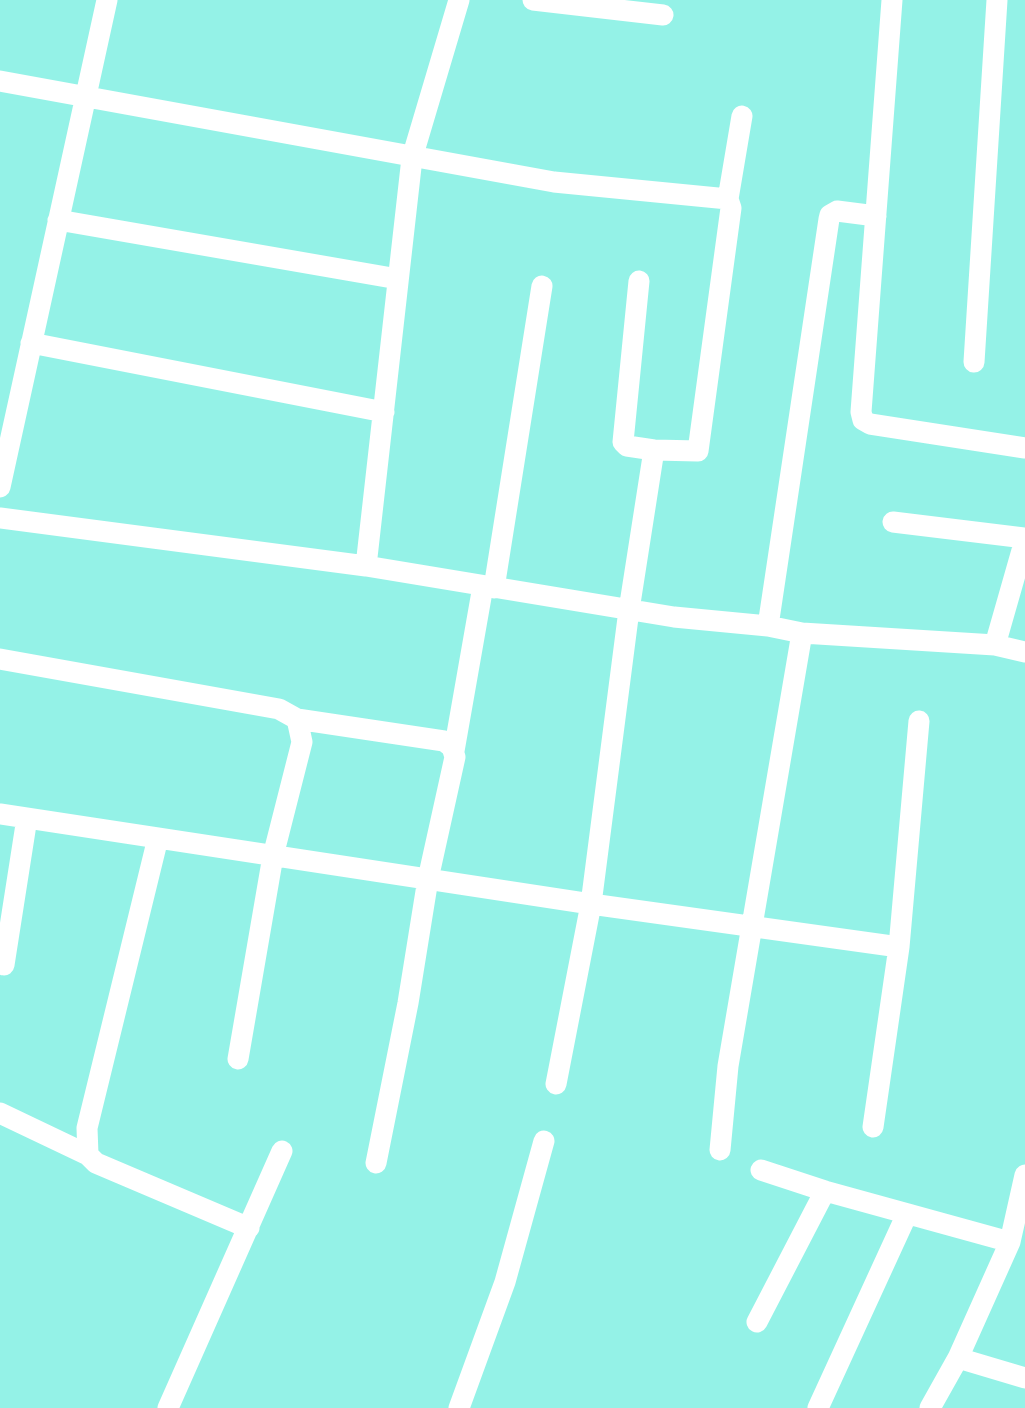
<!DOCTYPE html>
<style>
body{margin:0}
canvas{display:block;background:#94f2e7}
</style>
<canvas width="1025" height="1408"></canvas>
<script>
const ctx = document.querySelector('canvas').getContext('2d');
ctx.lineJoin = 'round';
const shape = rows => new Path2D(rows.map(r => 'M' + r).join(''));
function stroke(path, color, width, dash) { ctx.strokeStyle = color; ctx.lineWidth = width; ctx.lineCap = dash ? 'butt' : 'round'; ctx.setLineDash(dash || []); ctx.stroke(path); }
const minor = shape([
 [533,0,663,15],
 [892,0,861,412,863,420,870,424,1025,448],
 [0,81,554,182,728,199,731,208,698,451,654,450],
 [728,199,742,116],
 [58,220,398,279],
 [31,343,384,412],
 [974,362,997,0],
 [0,487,107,0],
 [0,518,366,566,674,617,768,626,802,633,995,645,1025,652],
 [893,522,1025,538],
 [366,566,412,158,459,0],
 [494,588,542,286],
 [768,626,829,219,830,215,837,211,876,216],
 [995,645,1025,540],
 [0,659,279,709,297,719,444,741,452,747,455,757,428,879,408,1003,376,1163],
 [454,751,483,586],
 [0,814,591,904,899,947],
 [158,838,87,1128,88,1155,96,1163,249,1228],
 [4,965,27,818],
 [238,1059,273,856,302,742,297,719],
 [556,1084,591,904,629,610,654,450,627,446,623,442,639,281],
 [0,1113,88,1155],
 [873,1127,899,947,919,721],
 [720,1150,728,1066,802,633],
 [761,1170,825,1191],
 [1025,1175,1010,1242,958,1358,1025,1378],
 [757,1322,825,1191,1010,1242],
 [168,1408,282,1151],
 [459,1408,505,1282,544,1141],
 [818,1408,907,1214],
 [930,1408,958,1358]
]);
stroke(minor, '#fff', 21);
</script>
